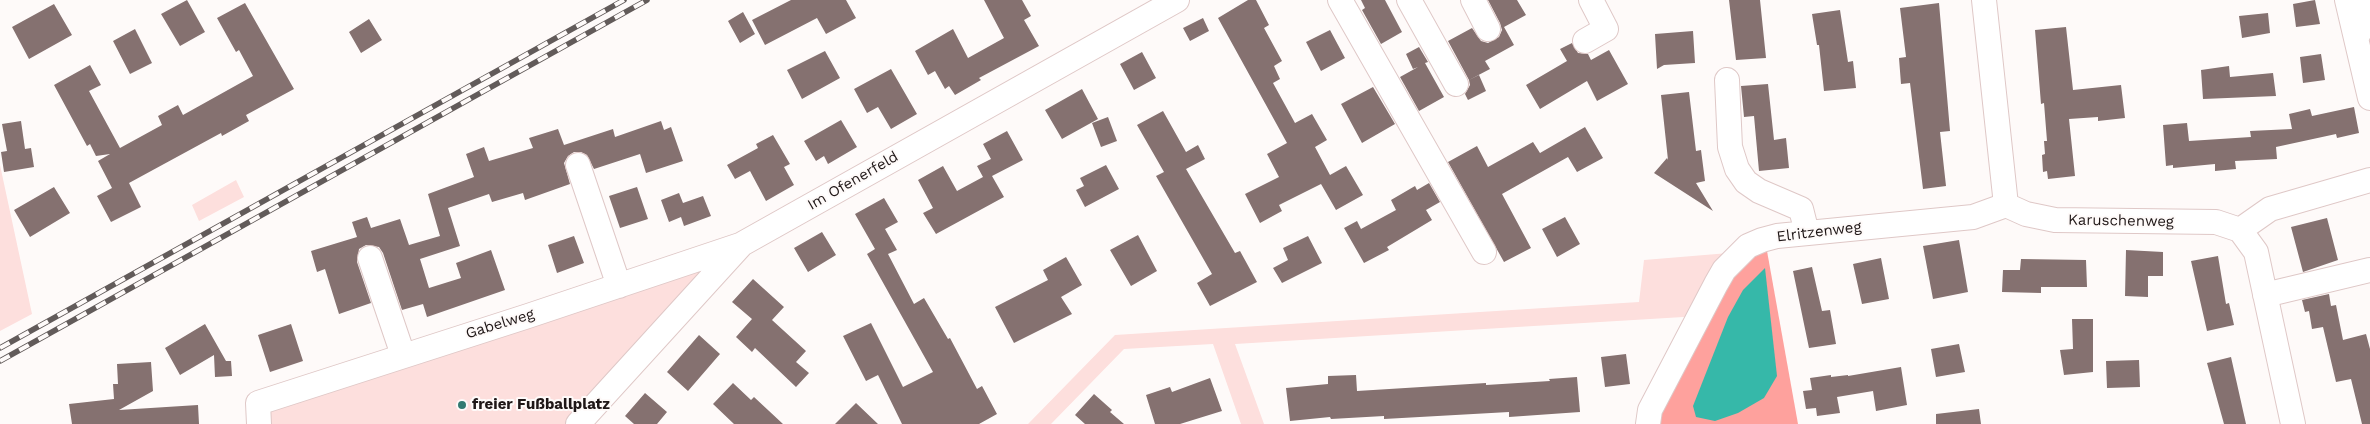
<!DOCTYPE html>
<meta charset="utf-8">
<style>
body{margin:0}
canvas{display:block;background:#fefaf9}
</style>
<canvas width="2370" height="424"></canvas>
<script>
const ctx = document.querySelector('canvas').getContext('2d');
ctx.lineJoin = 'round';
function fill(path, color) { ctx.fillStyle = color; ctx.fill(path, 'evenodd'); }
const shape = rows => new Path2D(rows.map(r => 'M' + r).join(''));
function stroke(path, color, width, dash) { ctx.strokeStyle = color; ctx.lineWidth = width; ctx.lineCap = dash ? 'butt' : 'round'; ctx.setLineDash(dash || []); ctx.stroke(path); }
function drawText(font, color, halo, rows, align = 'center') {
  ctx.font = font + ' "Work Sans",sans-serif'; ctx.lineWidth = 4; ctx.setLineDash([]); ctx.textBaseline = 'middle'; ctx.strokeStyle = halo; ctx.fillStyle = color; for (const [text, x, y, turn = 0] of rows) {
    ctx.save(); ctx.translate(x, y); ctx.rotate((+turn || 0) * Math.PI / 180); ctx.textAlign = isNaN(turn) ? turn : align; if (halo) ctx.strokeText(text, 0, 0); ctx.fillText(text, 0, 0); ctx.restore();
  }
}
const green = shape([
 [0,165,32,314,0,331],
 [236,180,244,197,199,221,192,205],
 [742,244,578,424,259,424,258,403],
 [1741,252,1700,316,1235,344,1264,424,1241,424,1213,344,1124,349,1051,424,1028,424,1115,335,1639,302,1644,260]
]);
const forest = shape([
 [1767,251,1798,424,1658,424,1658,410,1718,289,1755,252]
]);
const water = shape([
 [1765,268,1777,376,1764,398,1738,413,1715,421,1696,417,1693,406,1728,317,1743,290]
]);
const building = shape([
 [187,0,205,32,180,46,161,14],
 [791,0,846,0,856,18,826,34,817,18,765,45,752,20],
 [984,0,1022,0,1031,16,1024,20,1039,46,979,78,981,80,955,95,949,86,945,89,935,71,928,75,915,51,953,29,968,58,1004,38],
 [1248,0,1256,0,1269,25,1264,28,1282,61,1274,66,1280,79,1273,83,1295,123,1312,114,1327,140,1315,147,1330,175,1346,166,1363,195,1336,210,1321,184,1279,205,1282,211,1260,223,1245,194,1279,177,1267,154,1287,143,1218,18],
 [1361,0,1385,0,1402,32,1381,44,1362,10,1365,8],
 [1488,0,1517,0,1526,15,1504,27,1514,45,1485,61,1490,69,1469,80,1448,41,1472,28,1481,41,1488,43,1499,37,1502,30,1500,23],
 [1729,0,1760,0,1766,58,1736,60],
 [2315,0,2320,24,2296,27,2293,4],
 [245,3,294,89,246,115,249,121,222,136,221,133,129,183,141,207,111,222,97,196,112,188,98,161,110,154,96,156,90,144,87,146,54,85,90,65,101,85,89,91,120,148,162,125,158,116,178,105,183,115,253,76,239,50,236,52,217,18],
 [1939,3,1950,131,1940,132,1946,186,1923,189,1910,83,1901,84,1899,58,1906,57,1900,8],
 [54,4,72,35,29,59,12,27],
 [1840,10,1848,62,1853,61,1856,88,1824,91,1819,45,1817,45,1812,14],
 [743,12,755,34,740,43,728,21],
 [2268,13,2270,33,2242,38,2239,16],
 [1203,18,1209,31,1190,41,1183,28],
 [369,19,382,40,361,53,349,32],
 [2066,27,2073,90,2121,85,2125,118,2098,121,2098,117,2069,119,2075,176,2048,179,2047,171,2043,172,2042,155,2045,154,2044,141,2047,141,2044,103,2041,104,2035,30],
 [135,29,152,63,130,74,113,41],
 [1330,30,1345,58,1321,71,1306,42],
 [1693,31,1695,63,1664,65,1657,69,1655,34],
 [1572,43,1578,53,1588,54,1591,60,1609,50,1628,84,1597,101,1587,81,1540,109,1526,85,1567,61,1560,49],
 [1419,47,1428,62,1425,63,1444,97,1419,111,1400,77,1418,67,1413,69,1406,54],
 [825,51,840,78,802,99,787,70],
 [1142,52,1156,78,1134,90,1120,64],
 [2321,54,2325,80,2303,83,2300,57],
 [2229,66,2230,77,2273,73,2276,96,2203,99,2201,70],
 [891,69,917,114,891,129,878,107,867,113,854,89],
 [1479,75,1486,91,1468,100,1465,94,1470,85,1469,80],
 [1768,84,1774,140,1786,138,1789,168,1759,171,1754,116,1744,117,1741,86],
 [1373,87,1395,124,1362,143,1341,104],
 [1082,89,1098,119,1062,139,1045,110],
 [1689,92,1696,151,1701,150,1705,181,1696,183,1713,211,1654,173,1667,158,1668,160,1661,95],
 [2354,107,2359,133,2337,138,2336,134,2276,147,2277,159,2235,161,2236,169,2215,171,2215,164,2173,168,2173,165,2166,166,2163,125,2187,123,2189,141,2251,137,2250,131,2292,129,2289,114,2310,109,2312,116],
 [1163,111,1186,152,1198,145,1205,159,1186,169,1235,253,1240,251,1257,282,1210,306,1197,283,1212,274,1156,176,1164,172,1137,125],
 [1108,117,1117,141,1101,147,1092,123],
 [841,120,857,147,828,164,824,156,816,161,804,141],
 [21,121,25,149,31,148,34,167,4,172,1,152,7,151,2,124],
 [661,121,664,130,671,127,683,161,646,173,640,154,594,169,587,155,581,152,574,152,568,156,564,163,570,184,525,200,523,193,492,202,489,194,448,208,460,246,420,259,429,288,461,278,456,263,491,250,505,290,427,317,423,304,402,310,383,253,379,247,366,245,359,249,357,262,371,303,339,314,325,269,317,272,311,251,357,237,352,222,367,217,371,228,400,219,409,245,440,236,428,194,474,177,466,154,484,147,489,161,533,148,529,138,558,129,564,145,613,129,615,137],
 [1585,127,1603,158,1577,172,1568,157,1502,194,1531,248,1504,262,1448,162,1477,146,1488,167,1533,142,1540,153],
 [1007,131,1023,160,992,176,1004,197,936,234,923,213,933,208,918,180,943,166,957,191,983,177,977,166,991,159,983,144],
 [773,135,790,164,784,167,794,185,766,201,750,171,735,179,727,165,758,148,756,144],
 [1106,165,1119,189,1085,207,1076,190,1084,186,1080,178],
 [1429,183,1440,202,1426,210,1432,220,1387,247,1389,250,1364,263,1344,228,1357,221,1361,229,1396,210,1391,200,1415,186,1417,190],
 [54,187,70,213,30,237,14,210],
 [637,187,648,219,620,228,609,196],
 [679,193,683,203,703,196,711,216,684,226,681,217,669,222,661,200],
 [884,198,898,222,885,229,897,250,888,254,914,304,924,298,948,339,950,338,977,389,982,386,997,414,979,424,902,424,878,375,866,381,843,336,871,323,903,387,933,372,867,254,875,249,855,214],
 [1565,217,1580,244,1557,257,1542,229],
 [2327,218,2338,260,2303,272,2291,227],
 [822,232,836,255,808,272,794,248],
 [1138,235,1157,271,1131,286,1110,250],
 [574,236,584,263,557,273,548,245],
 [1308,236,1322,263,1282,283,1273,268,1288,260,1283,248],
 [1959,240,1968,292,1933,299,1923,246],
 [2126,250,2163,252,2163,276,2148,276,2148,297,2125,296],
 [2218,256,2226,304,2229,303,2234,325,2207,331,2191,261],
 [1066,257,1082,285,1061,297,1072,314,1014,343,995,307,1048,280,1043,270],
 [1881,258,1889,299,1862,304,1853,264],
 [2021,259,2086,260,2087,287,2041,287,2041,293,2002,292,2003,270,2020,270],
 [1812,267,1822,311,1830,310,1836,344,1809,348,1793,271],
 [753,279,784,307,772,320,806,351,796,362,809,373,796,387,755,348,752,352,736,337,752,319,732,302],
 [2329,294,2331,306,2336,305,2343,340,2366,334,2370,349,2370,424,2362,424,2351,379,2336,382,2323,327,2312,329,2309,311,2305,312,2302,300],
 [2072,319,2093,319,2093,372,2064,375,2060,350,2073,349],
 [205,324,226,361,231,361,232,376,215,377,214,355,180,375,165,348],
 [291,324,303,361,270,372,258,335],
 [699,335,720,354,688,391,667,372],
 [1959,344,1965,372,1936,377,1931,349],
 [1626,354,1630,384,1605,387,1601,357],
 [2231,357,2246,424,2224,424,2207,363],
 [2139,360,2140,387,2107,388,2106,361],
 [151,362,153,391,119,410,198,405,199,424,72,424,69,404,114,399,113,384,118,384,117,364],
 [1901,367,1907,405,1876,411,1873,391,1837,397,1840,413,1817,416,1816,408,1806,409,1803,391,1812,390,1810,378,1831,375,1831,377,1848,375,1848,376],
 [1356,375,1357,391,1486,383,1486,385,1550,381,1549,379,1577,377,1580,412,1509,417,1509,412,1384,419,1384,416,1331,419,1330,417,1290,421,1286,388,1328,384,1328,376],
 [1210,378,1222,411,1180,424,1155,424,1146,395,1170,387,1172,392],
 [733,383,751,400,754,397,783,424,734,424,713,404],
 [645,393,667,412,657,424,634,424,625,416],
 [1094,394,1112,410,1110,412,1124,424,1085,424,1075,415],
 [856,403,878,424,835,424],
 [1979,409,1981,424,1936,424,1936,414]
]);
const minor = shape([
 [1340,0,1484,252],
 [1409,0,1456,84],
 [1473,0,1488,29],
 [1984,0,2006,205,2026,214,2055,220,2216,222,2240,230,2256,252,2293,424],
 [2347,0,2370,98],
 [2357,37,2370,11,2366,0],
 [1585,41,1606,29,1591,0],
 [1727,80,1730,147,1737,169,1746,182,1759,191,1801,209,1807,233],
 [578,165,619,286],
 [2240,230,2270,209,2370,180],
 [370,258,403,355],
 [2265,295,2370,270],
 [259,424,258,403,528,316,740,245],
 [578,424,742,244,1177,0],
 [1648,424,1650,410,1716,284,1724,270,1748,246,1762,240,1777,236,1973,217,2006,205]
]);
const rail = shape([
 [0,348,624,0],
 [0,361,647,0]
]);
const markers = [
 [462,405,5,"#337a71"]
];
const streetNames = [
 ["Im Ofenerfeld",853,181,-30],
 ["Karuschenweg",2121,221,1],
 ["Elritzenweg",1819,232,-7],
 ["Gabelweg",500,324,-17]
];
const poiNames = [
 ["freier Fußballplatz",472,405]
];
fill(green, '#fddfdd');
fill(forest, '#fea19d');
fill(water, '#36b8a9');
fill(building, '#857170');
stroke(minor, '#dfc8c7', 26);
stroke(minor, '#fff', 24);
stroke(rail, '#625b5a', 5.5);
stroke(rail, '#fefaf9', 4, [11]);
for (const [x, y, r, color] of markers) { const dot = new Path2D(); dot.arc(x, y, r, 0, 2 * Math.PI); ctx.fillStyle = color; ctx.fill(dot); stroke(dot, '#fefaf9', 2); }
drawText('15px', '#1f1717', '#fefaf9', streetNames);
drawText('bold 15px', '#1f1717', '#fefaf9', poiNames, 'left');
</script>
